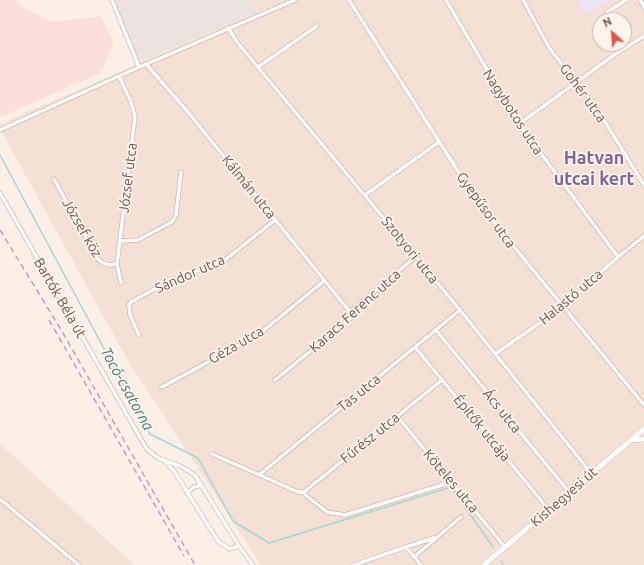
<!DOCTYPE html>
<meta charset="utf-8">
<style>
body{margin:0}
#map{position:relative;width:644px;height:565px;overflow:hidden;background:#fcefe6;font-family:Ubuntu,sans-serif}
canvas{display:block}
.north{position:absolute;left:592px;top:12px;width:40px;height:40px;box-sizing:border-box;background:#fff4ec;border:1px solid #c8b3ac;border-radius:50%;rotate:334deg;font-size:11px;font-weight:700;line-height:16px;text-align:center;color:#75524b}
.north::after{content:'';display:block;margin:auto;width:14px;height:18px;background:#e4524d;clip-path:polygon(50% 0,100% 100%,50% 72%,0 100%)}
</style>
<div id="map">
<canvas width="644" height="565"></canvas>
<div class="north">N</div>
</div>
<script>
const ctx = document.querySelector('canvas').getContext('2d');
ctx.lineJoin = 'round';
function fill(path, color) { ctx.fillStyle = color; ctx.fill(path, 'evenodd'); }
const shape = rows => new Path2D(rows.map(r => 'M' + r).join(''));
function stroke(path, color, width, dash) { ctx.strokeStyle = color; ctx.lineWidth = width; ctx.lineCap = dash ? 'butt' : 'round'; ctx.setLineDash(dash || []); ctx.stroke(path); }
function drawText(font, color, halo, rows, align = 'center') {
  ctx.font = font + ' Ubuntu,sans-serif'; ctx.lineWidth = 3.5; ctx.setLineDash([]); ctx.textBaseline = 'middle'; ctx.strokeStyle = halo; ctx.fillStyle = color; for (const [text, x, y, turn = 0] of rows) {
    ctx.save(); ctx.translate(x, y); ctx.rotate((+turn || 0) * Math.PI / 180); ctx.textAlign = isNaN(turn) ? turn : align; if (halo) ctx.strokeText(text, 0, 0); ctx.fillText(text, 0, 0); ctx.restore();
  }
}
const residential = shape([
 [253,0,644,0,644,565,261,565,127,359,0,129,0,124,258,12],
 [600,20,624,20,624,44,600,44],
 [0,444,135,565,0,565]
]);
const commercial = shape([
 [0,0,16,0,20,6,52,22,101,16,114,43,101,73,0,117]
]);
const industrial = shape([
 [113,0,253,0,258,12,139,63]
]);
const education = shape([
 [577,0,610,0,585,14]
]);
const stream = shape([
 [0,155,150,434,198,458,233,521,269,543,451,487,493,547],
 [501,561,503,565]
]);
const street = shape([
 [112,0,139,67],
 [349,0,479,204,644,405],
 [446,0,519,124,618,257],
 [523,0,550,49,596,107,644,185],
 [640,0,644,7],
 [607,12,626,0],
 [228,28,237,42,460,310,591,473],
 [146,64,188,112,350,312,350,319,275,380],
 [258,67,317,26],
 [119,76,131,102,135,117,117,264,121,283],
 [519,124,614,55,644,36],
 [0,130,119,76,295,0],
 [54,179,97,258,103,263,110,265,117,264],
 [0,193,146,448,158,458,180,466,195,475,239,546,253,565],
 [365,195,439,142],
 [120,241,138,240,172,222,176,215,181,172],
 [350,312,415,257],
 [436,330,569,492],
 [139,335,130,315,129,305,131,302,162,285,225,260,275,220],
 [415,347,549,510],
 [495,354,560,309,618,257,644,236],
 [162,387,258,335,324,281],
 [397,416,505,547],
 [212,454,298,492,304,492,442,380],
 [165,461,174,471,218,541,229,549,239,546],
 [259,475,460,310],
 [187,493,194,487,202,485],
 [303,493,327,512,345,515,442,485,450,480],
 [0,499,79,565],
 [406,547,434,538],
 [414,557,461,517],
 [354,565,406,547,421,565]
]);
const secondary = shape([
 [631,440,644,439],
 [484,565,644,429]
]);
const rail = shape([
 [0,230,63,333,195,565],
 [49,320,184,556]
]);
const streetNames = [
 ["Gohér utca",583,93,54],
 ["Nagybotos utca",513,112,57],
 ["József utca",128,178,-83],
 ["Kálmán utca",249,187,51],
 ["Gyepűsor utca",486,210,54],
 ["József köz",82,228,60],
 ["Szotyori utca",410,250,51],
 ["Sándor utca",190,274,-24],
 ["Halastó utca",571,297,-40],
 ["Bartók Béla út",60,298,60],
 ["Karacs Ferenc utca",355,311,-42],
 ["Géza utca",236,345,-30],
 ["Tas utca",359,393,-39],
 ["Ács utca",502,411,51],
 ["Építők utcája",482,428,51],
 ["Fűrész utca",370,438,-39],
 ["Köteles utca",451,481,50],
 ["Kishegyesi út",564,497,-41]
];
const waterNames = [
 ["Tocó-csatorna",127,389,61]
];
const districtNames = [
 ["Hatvan",594,158],
 ["utcai kert",594,179]
];
fill(residential, '#f4e0d4');
fill(commercial, '#fcdeda');
fill(industrial, '#ece3e0');
fill(education, '#ece3f9');
stroke(stream, '#a1d7d5', 1.5);
stroke(street, '#d0b7af', 5);
stroke(secondary, '#d6b8ae', 6);
stroke(street, '#fff', 3.5);
stroke(secondary, '#fff', 5);
stroke(rail, '#b0a4c6', 1.5, [6, 4]);
drawText('14px', '#75524b', '#fff4ec', streetNames);
drawText('italic 15px', '#3f7a79', '#fff4ec', waterNames);
drawText('bold 18px', '#7e6699', '#fff4ec', districtNames);
</script>
